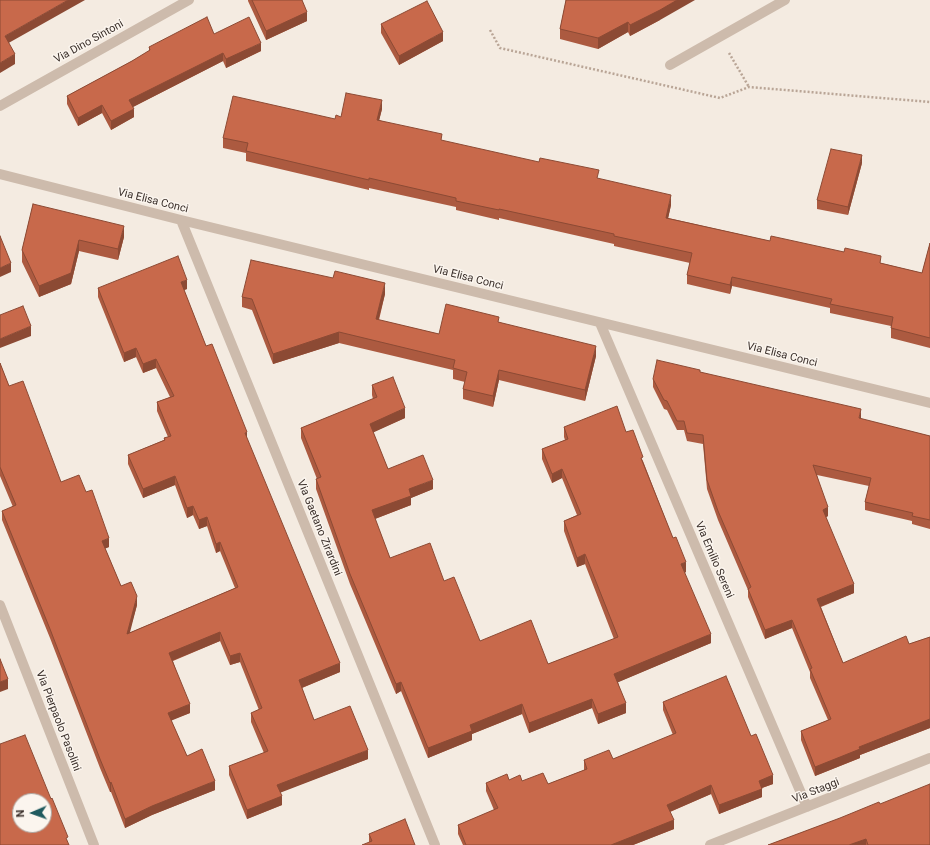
<!DOCTYPE html>
<style>
body{margin:0}
#map{position:relative;width:930px;height:845px;overflow:hidden;background:#f4ebe1;font-family:Roboto,sans-serif}
canvas{display:block}
.north{position:absolute;left:12px;top:793px;width:40px;height:40px;box-sizing:border-box;background:#fbf5ee;border:1px solid #aea6a0;border-radius:50%;rotate:268deg;font-size:11px;font-weight:700;line-height:16px;text-align:center;color:#3b302b}
.north::after{content:'';display:block;margin:auto;width:14px;height:18px;background:#1f5a5e;clip-path:polygon(50% 0,100% 100%,50% 72%,0 100%)}
</style>
<div id="map">
<canvas width="930" height="845"></canvas>
<div class="north">N</div>
</div>
<script>
const ctx = document.querySelector('canvas').getContext('2d');
ctx.lineJoin = 'round';
const shape = rows => new Path2D(rows.map(r => 'M' + r).join(''));
function stroke(path, color, width, dash) { ctx.strokeStyle = color; ctx.lineWidth = width; ctx.lineCap = dash ? 'butt' : 'round'; ctx.setLineDash(dash || []); ctx.stroke(path); }
function fill(path, color) { ctx.fillStyle = color; ctx.fill(path, 'evenodd'); }
function drawText(font, color, halo, rows, align = 'center') {
  ctx.font = font + ' Roboto,sans-serif'; ctx.lineWidth = 3; ctx.setLineDash([]); ctx.textBaseline = 'middle'; ctx.strokeStyle = halo; ctx.fillStyle = color; for (const [text, x, y, turn = 0] of rows) {
    ctx.save(); ctx.translate(x, y); ctx.rotate((+turn || 0) * Math.PI / 180); ctx.textAlign = isNaN(turn) ? turn : align; if (halo) ctx.strokeText(text, 0, 0); ctx.fillText(text, 0, 0); ctx.restore();
  }
}
const path = shape([
 [490,30,500,48,720,98,749,87,930,102],
 [729,53,749,87]
]);
const minor = shape([
 [670,65,785,0],
 [0,106,189,0],
 [0,174,181,220,930,403],
 [181,220,435,845],
 [600,323,807,807],
 [0,605,94,845],
 [710,845,930,758]
]);
const wall = shape([
 [248,0,302,0,307,21,266,40,248,1],
 [566,0,660,20,630,36,628,32,598,49,560,39,560,29],
 [381,24,443,41,399,65,381,33],
 [214,34,261,51,226,68,223,61,133,107,134,117,111,130,102,113,78,126,67,104,67,96,132,61,149,51,149,47],
 [382,109,379,120,442,141,599,179,671,205,668,218,770,241,881,263,922,273,930,243,930,348,891,338,891,326,830,313,830,308,732,286,730,294,687,284,687,275,690,263,614,246,614,244,499,218,499,220,456,210,456,207,369,188,369,190,246,161,246,153,223,148,223,138,335,119,341,117],
 [862,163,848,215,817,209,817,200],
 [33,204,124,237,118,260,79,251,71,284,39,297,22,262,22,250],
 [98,288,187,289,184,290,206,346,247,439,340,672,302,688,314,720,368,759,280,792,282,805,247,819,229,775,229,766,264,753,251,722,251,713,259,710,240,662,230,665,220,641,173,661,190,713,171,720,187,756,215,790,152,815,125,828,111,792,110,792,100,768,50,638,2,520,2,511,13,507,0,476,0,363,9,386,61,482,109,547,105,548,121,586,137,605,129,633,235,588,220,551,216,553,207,526,199,529,193,515,187,518,175,485,143,498,128,464,128,455,164,440,164,438,168,437,157,411,157,402,170,397,156,368,143,373,136,357,124,362,98,297],
 [385,294,379,320,439,334,499,322,596,356,585,401,499,380,493,407,463,399,463,389,465,382,453,379,453,370,339,343,273,364,252,310,242,307,242,297],
 [700,372,861,419,930,436,930,529,912,524,912,521,865,510,865,502,869,486,817,475,828,516,826,517,854,593,821,607,843,663,909,644,930,637,930,728,860,755,860,758,815,776,801,740,801,731,828,720,810,678,810,672,792,628,765,639,748,597,748,590,718,520,707,489,703,444,687,441,684,430,677,430,667,410,664,409,653,387,653,379],
 [372,385,405,418,373,432,388,469,433,489,411,498,411,505,375,519,390,558,444,581,480,641,548,664,614,639,585,564,577,567,564,531,564,521,577,515,562,478,552,483,542,459,542,449,565,440,564,437,564,427,626,432,643,461,686,572,684,573,711,643,618,682,626,713,598,724,592,708,529,733,522,714,472,734,472,740,428,758,401,691,396,694,350,584,316,489,316,479,317,479,301,438,301,428,373,399,372,395],
 [663,702,751,736,773,784,762,788,762,797,719,814,711,794,670,812,674,829,633,845,463,845,458,834,458,825,494,810,486,791,486,783,509,780,548,784,584,770,584,760,613,759,673,735,663,710],
 [880,804,930,845,768,845],
 [369,834,415,845,369,842]
]);
const shadedWall = shape([
 [68,0,85,0,5,45,5,36],
 [677,0,695,0,660,20,630,36,630,25],
 [307,12,307,21,266,40,266,31],
 [628,22,628,32,598,49,598,38],
 [443,32,443,41,399,65,399,56],
 [261,43,261,51,226,68,226,59],
 [223,53,223,61,129,109,129,100],
 [15,54,15,64,0,73,0,63],
 [382,100,382,109,377,129,377,120],
 [102,105,102,113,78,126,78,118],
 [134,109,134,117,111,130,111,121],
 [862,155,862,163,848,215,848,207],
 [671,195,671,205,666,228,666,218],
 [124,226,124,237,118,260,118,249],
 [79,240,79,251,71,284,39,297,39,286],
 [11,263,11,272,0,277,0,268],
 [732,277,732,286,730,294,730,285],
 [187,280,187,289,181,291,181,282],
 [385,283,385,294,376,329,376,319],
 [31,326,31,336,0,348,0,339],
 [339,332,339,343,273,364,273,354],
 [596,346,596,356,585,401,585,390],
 [136,348,136,357,124,362,124,353],
 [156,359,156,368,143,373,143,364],
 [499,370,499,380,493,407,493,396],
 [405,408,405,418,370,434,370,424],
 [861,409,861,418,859,427,859,418],
 [247,432,247,441,245,433],
 [562,469,562,478,552,483,552,474],
 [175,476,175,485,143,498,143,489],
 [433,480,433,489,411,498,411,505,372,520,372,510,409,489],
 [193,506,193,515,187,518,187,508],
 [828,507,828,516,823,519,823,510],
 [207,517,207,526,199,529,199,520],
 [109,538,109,547,102,550,102,541],
 [220,542,220,551,216,553,216,544],
 [585,554,585,564,577,567,577,558],
 [686,562,686,572,681,574,681,564],
 [854,584,854,593,817,608,817,599],
 [137,596,137,605,127,644,127,634],
 [792,620,792,628,765,639,765,630],
 [220,632,220,641,169,662,169,653],
 [711,634,711,643,614,684,614,674],
 [240,653,240,662,230,665,230,656],
 [340,663,340,672,299,689,299,680],
 [8,679,8,689,0,692,0,682],
 [401,682,401,691,396,694,396,684],
 [592,699,592,708,529,733,529,723],
 [626,703,626,713,598,724,598,714],
 [190,704,190,713,168,722,168,713],
 [522,704,522,714,472,734,472,740,428,758,428,748,470,725],
 [930,719,930,728,860,755,860,758,815,776,815,767,859,747],
 [368,750,368,759,277,794,277,785],
 [773,775,773,784,759,789,759,781],
 [215,781,215,790,152,815,125,828,125,819,152,806],
 [111,782,111,792,110,792,110,783],
 [711,785,711,794,667,813,667,805],
 [762,789,762,797,719,814,719,805],
 [282,796,282,805,247,819,247,810],
 [674,820,674,829,633,845,611,845],
 [866,839,866,845,849,845]
]);
const building = shape([
 [0,0,68,0,5,36,15,54,0,63,0,0],
 [252,0,302,0,307,12,266,31,252,0],
 [566,0,677,0,660,10,630,25,628,22,598,38,560,29,566,0],
 [427,1,443,32,399,56,381,24,427,1],
 [207,17,214,34,249,17,261,43,226,59,223,53,129,100,134,109,111,121,102,105,78,118,67,96,132,61,150,50,149,47,207,17],
 [346,93,382,100,377,120,442,134,441,140,539,162,540,158,599,170,597,178,671,195,666,218,770,241,771,236,844,252,845,248,881,256,880,263,922,273,930,243,930,338,891,328,893,317,830,304,832,299,732,277,730,285,687,275,692,253,614,236,614,234,499,209,499,210,456,201,456,198,369,178,369,180,246,151,248,143,223,138,233,96,335,119,336,115,341,117,346,93],
 [831,149,862,155,848,207,817,200,831,149],
 [33,204,124,226,118,249,79,240,71,273,39,286,22,250,33,204],
 [0,236,11,263,0,268,0,236],
 [178,256,187,280,181,282,197,323,206,346,212,344,247,432,245,433,340,663,299,680,314,720,350,706,368,750,277,785,282,796,247,810,229,766,268,751,251,713,262,708,240,653,230,656,220,632,169,653,190,704,168,713,187,756,202,749,215,781,152,806,125,819,111,782,110,783,100,759,50,629,2,511,16,505,0,467,0,363,9,386,23,381,61,482,79,475,86,492,92,490,109,538,102,541,121,586,131,582,137,596,127,634,238,587,220,542,216,544,207,517,199,520,193,506,187,508,175,476,143,489,128,455,165,440,164,438,171,436,157,402,174,396,156,359,143,364,136,348,124,353,98,288,178,256],
 [251,260,333,278,335,271,385,283,376,319,439,334,446,304,499,317,498,322,596,346,585,390,499,370,493,396,463,389,467,372,453,368,455,360,339,332,273,354,252,299,242,297,251,260],
 [23,306,31,326,0,339,0,315,23,306],
 [657,360,700,370,700,372,861,409,859,418,930,436,930,520,912,516,913,513,865,502,871,478,813,465,828,507,823,510,854,584,817,599,843,663,906,636,909,644,930,637,930,719,859,747,860,749,815,767,801,731,831,719,810,669,812,668,792,620,765,630,748,589,751,587,718,511,707,480,703,435,687,433,684,421,677,421,667,401,664,400,653,379,657,360],
 [393,377,405,408,370,424,388,469,423,455,433,480,409,489,411,496,372,510,390,558,430,543,444,581,454,577,480,641,531,620,548,664,618,637,585,554,577,558,564,521,581,514,562,469,552,474,542,449,568,439,564,427,617,406,626,432,633,430,643,457,641,458,673,538,676,537,686,562,681,564,711,634,614,674,626,703,598,714,592,699,529,723,522,704,470,725,472,731,428,748,401,682,396,684,350,574,316,479,321,477,301,428,377,397,372,385,393,377],
 [0,659,8,679,0,682,0,659],
 [726,676,751,736,756,734,773,775,759,781,762,789,719,805,711,785,667,805,674,820,611,845,466,845,458,825,498,808,486,783,507,774,509,780,520,775,522,781,543,773,548,784,587,769,584,760,609,750,613,759,676,733,663,702,726,676],
 [25,735,51,799,52,798,68,837,66,838,69,845,0,845,0,744,25,735],
 [20,801,44,801,44,825,20,825,20,801],
 [930,784,930,845,868,845,866,839,849,845,768,845,840,818,879,802,880,804,930,784],
 [405,819,415,845,362,845,372,841,369,834,405,819]
]);
const streetNames = [
 ["Via Dino Sintoni",89,42,-29],
 ["Via Elisa Conci",153,201,14],
 ["Via Elisa Conci",468,278,14],
 ["Via Elisa Conci",782,355,14],
 ["Via Gaetano Zirardini",319,528,68],
 ["Via Emilio Sereni",714,560,67],
 ["Via Pierpaolo Pasolini",58,721,69],
 ["Via Staggi",816,791,-22]
];
stroke(path, '#b9a596', 2.5, [2, 2]);
stroke(minor, '#cdbbac', 10);
fill(wall, '#ac5a40');
fill(shadedWall, '#8c4a34');
fill(building, '#c8694b');
stroke(building, '#8c4a34', 1);
drawText('11px', '#3b302b', '#fbf5ee', streetNames);
</script>
